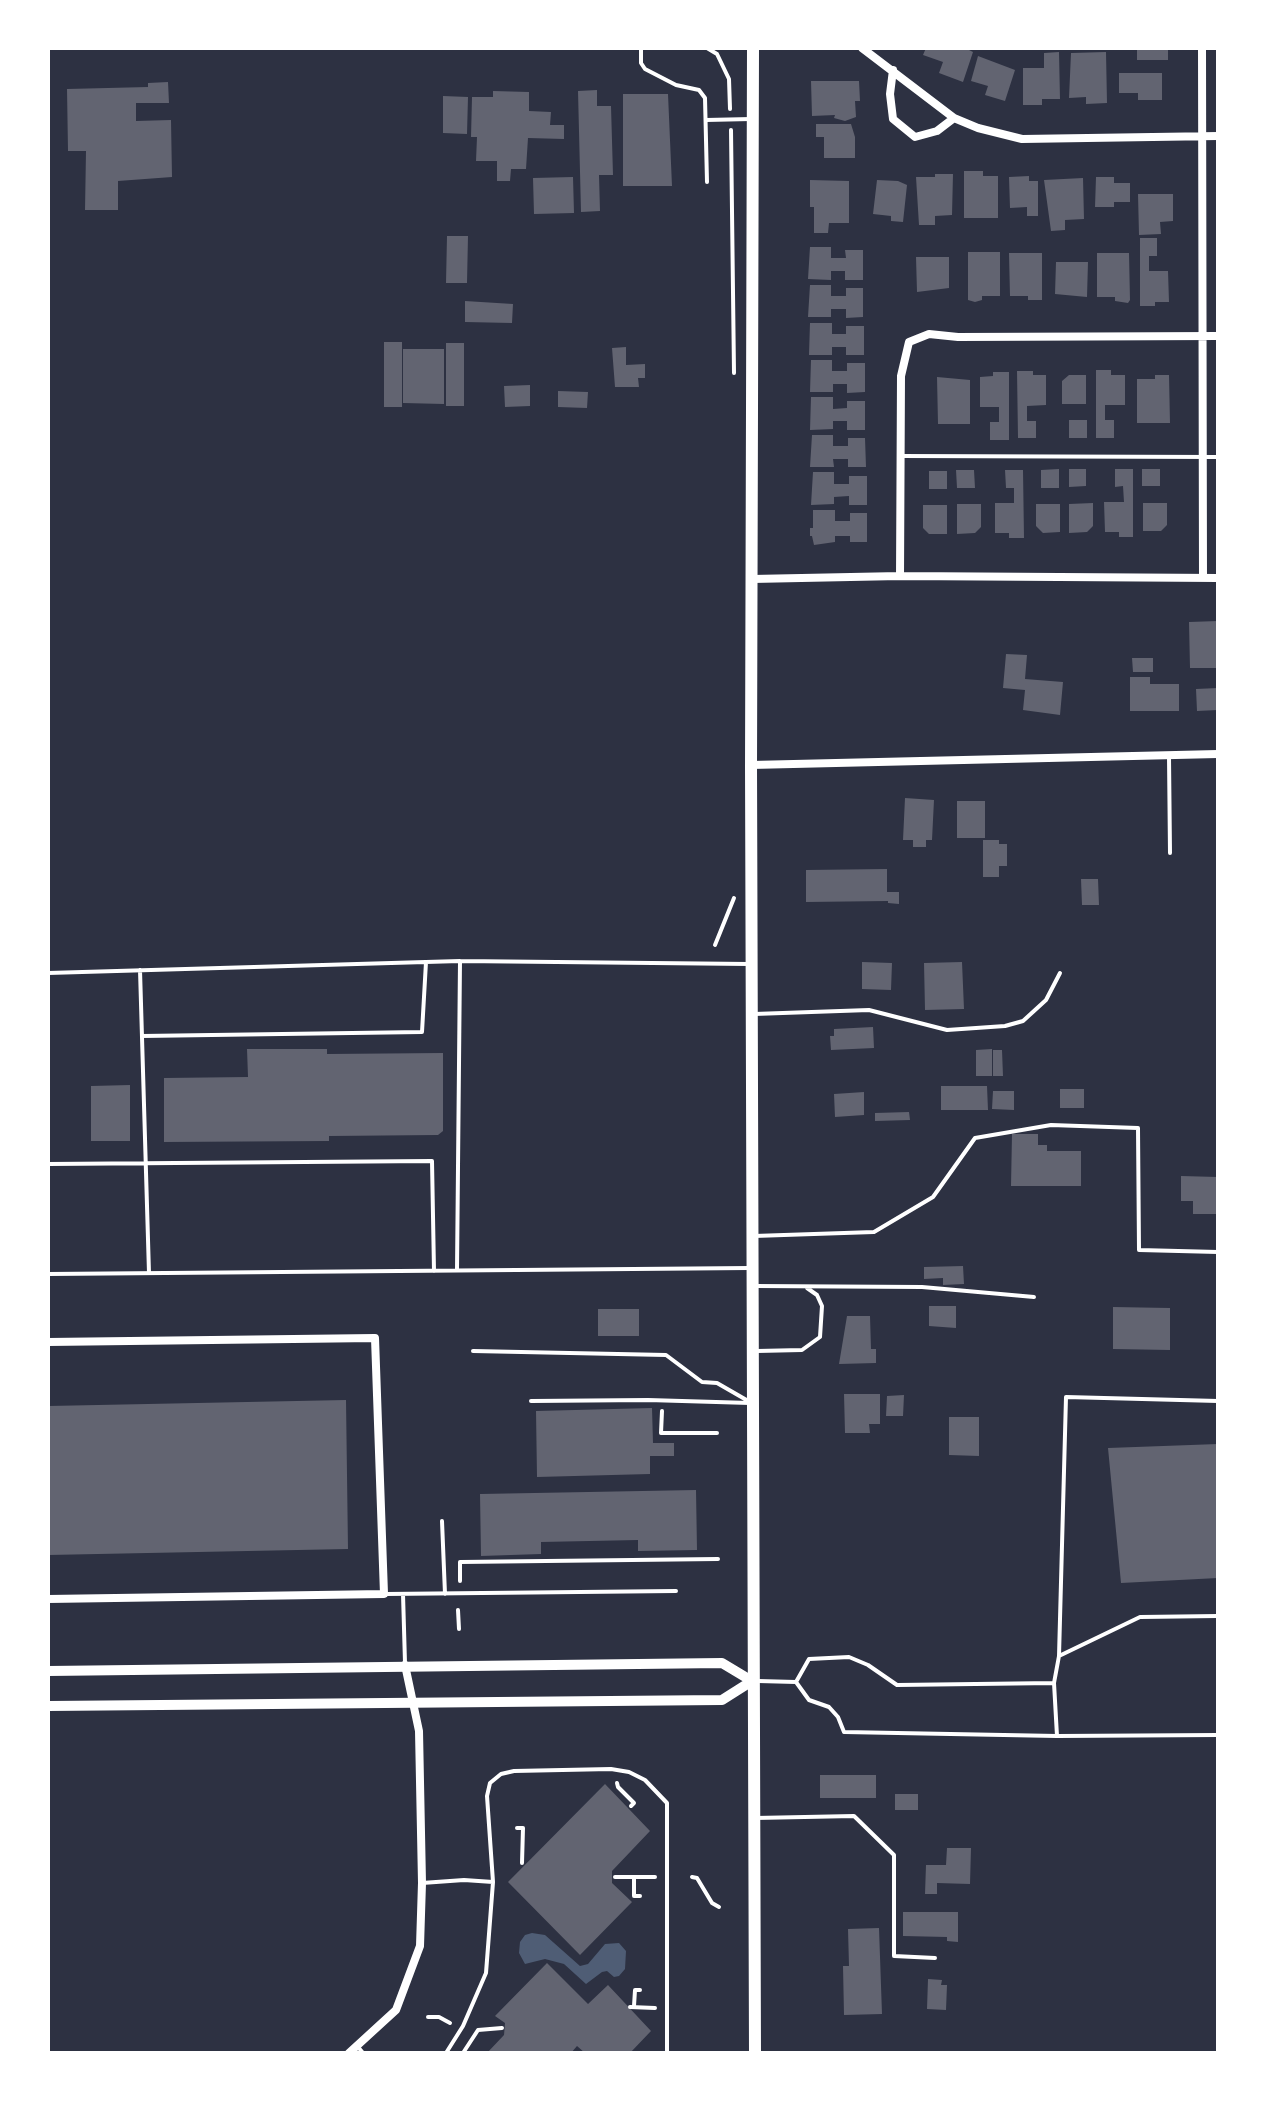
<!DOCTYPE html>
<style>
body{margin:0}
#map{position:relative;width:1266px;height:2101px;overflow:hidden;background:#2d3142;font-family:"Roboto Serif",serif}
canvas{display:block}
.frame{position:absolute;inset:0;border:50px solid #fff;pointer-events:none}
</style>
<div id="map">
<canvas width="1266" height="2101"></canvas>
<div class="frame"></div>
</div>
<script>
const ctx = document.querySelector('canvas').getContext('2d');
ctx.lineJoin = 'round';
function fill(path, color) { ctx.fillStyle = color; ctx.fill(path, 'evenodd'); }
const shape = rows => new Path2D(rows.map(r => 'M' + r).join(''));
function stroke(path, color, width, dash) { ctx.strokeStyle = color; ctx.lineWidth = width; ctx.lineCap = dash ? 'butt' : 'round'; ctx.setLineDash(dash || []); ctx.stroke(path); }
const water = shape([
 [532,1933,545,1935,580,1966,588,1964,605,1944,619,1943,626,1951,625,1969,619,1976,614,1977,607,1971,602,1972,586,1984,564,1964,545,1959,525,1964,519,1953,520,1942,525,1935]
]);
const building = shape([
 [926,48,965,48,973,52,963,82,939,73,943,62,923,55],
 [1137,48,1168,48,1168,60,1137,60],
 [1059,52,1060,99,1042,99,1042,105,1023,105,1023,68,1044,68,1044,53],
 [1106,52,1107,103,1086,104,1086,97,1069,98,1071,53],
 [978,56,1015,70,1005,101,985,95,988,86,971,81],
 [1119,73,1162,73,1162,100,1138,100,1138,93,1119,93],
 [811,81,859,81,860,101,855,101,856,117,845,121,834,118,835,115,812,116],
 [168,82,169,103,136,103,136,121,171,120,172,177,118,181,118,210,85,210,86,151,68,151,67,89,148,87,148,83],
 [597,90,597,106,611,106,613,175,599,175,600,211,581,212,578,91],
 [493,91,529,92,529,111,551,112,550,125,564,125,564,139,528,138,526,169,511,169,510,181,497,181,497,161,476,161,477,137,471,137,472,97,493,97],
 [623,94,668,94,672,186,623,186],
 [443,96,468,97,467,134,443,133],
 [816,124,851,124,855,137,855,158,824,158,824,137,816,137],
 [964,171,983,171,983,176,998,176,998,218,964,218],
 [935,174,953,174,952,215,935,216,935,225,919,225,916,177,935,177],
 [1029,176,1029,181,1038,181,1038,216,1027,216,1027,207,1010,208,1009,177],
 [573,177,574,213,534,214,533,178],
 [1096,177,1114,177,1114,183,1130,183,1130,202,1114,202,1114,207,1095,207],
 [1083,178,1084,219,1065,220,1065,230,1051,231,1044,180],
 [810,180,849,181,849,223,829,223,828,233,814,233,814,207,810,207],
 [877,180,898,181,907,185,903,222,891,221,891,216,873,214],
 [1138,194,1173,194,1173,221,1160,222,1161,234,1139,235],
 [447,236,468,236,467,283,446,283],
 [1140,238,1157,238,1157,256,1149,256,1149,271,1168,271,1169,302,1155,302,1155,306,1140,306],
 [810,247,831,247,831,258,846,258,845,250,863,250,863,280,845,280,845,271,831,271,831,280,808,279],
 [968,252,1000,252,1000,296,982,296,982,300,975,302,968,300],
 [1009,253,1042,253,1042,300,1028,300,1028,296,1010,296],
 [1097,253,1129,253,1130,300,1128,303,1115,301,1115,297,1097,297],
 [916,257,949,257,949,288,917,292],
 [1056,262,1088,262,1087,297,1055,294],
 [810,285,831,285,831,296,846,296,846,288,863,288,863,317,846,318,846,309,831,309,831,317,808,317],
 [465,301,513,304,512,323,465,322],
 [810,323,832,323,832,334,846,334,846,326,864,326,864,355,846,355,846,347,832,347,832,355,809,355],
 [384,342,402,342,402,407,384,407],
 [446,343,464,343,464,406,446,406],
 [626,347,626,365,645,364,645,378,638,378,639,387,615,387,612,348],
 [403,349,444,349,444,404,403,403],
 [811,360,832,360,832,371,847,371,847,363,865,363,865,392,847,393,847,384,833,384,833,392,810,392],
 [1096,370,1111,370,1111,375,1125,375,1125,405,1105,405,1105,420,1114,420,1114,438,1096,438],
 [1017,371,1033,371,1033,375,1046,375,1046,405,1027,406,1027,421,1036,421,1036,438,1018,438],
 [993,372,1009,372,1009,440,990,440,990,422,999,422,999,407,980,407,980,377,993,376],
 [1069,375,1086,375,1086,404,1062,404,1062,381],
 [1155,375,1169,375,1170,423,1137,423,1137,379,1155,379],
 [937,377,970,380,970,424,938,424],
 [530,385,530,406,505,407,504,386],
 [558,391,588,392,587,408,558,407],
 [811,397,833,397,833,409,847,408,847,401,865,401,865,430,847,430,847,421,833,421,833,429,810,430],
 [1069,420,1087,420,1087,438,1069,438],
 [812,435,833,435,833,446,848,446,848,438,865,438,866,467,848,467,848,459,833,459,834,467,810,467],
 [1059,469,1059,488,1041,488,1041,470],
 [1069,469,1086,469,1086,486,1069,487],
 [1115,469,1133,469,1133,537,1119,537,1119,532,1105,532,1104,502,1124,502,1123,486,1115,487],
 [1142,469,1160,469,1160,486,1142,486],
 [956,470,974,470,975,488,957,488],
 [1005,470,1023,470,1024,538,1009,538,1009,533,995,533,995,503,1014,503,1014,488,1006,488],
 [929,471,947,471,947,489,929,489],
 [813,472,834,472,834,484,849,484,849,476,867,476,867,505,849,505,849,496,834,497,834,504,811,505],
 [1093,503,1093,526,1087,532,1069,533,1069,504],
 [1143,503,1167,503,1167,525,1161,531,1143,531],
 [957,504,981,504,981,527,975,533,957,534],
 [1036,504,1060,504,1060,532,1043,533,1036,526],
 [923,505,947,505,947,534,929,534,923,528],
 [813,510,835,510,835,521,850,521,850,513,867,513,867,542,850,542,850,536,835,536,835,542,814,545,812,536,810,536,810,528,813,528],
 [1218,621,1218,668,1190,668,1189,622],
 [1006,654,1027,655,1025,679,1063,682,1060,715,1023,710,1025,690,1003,688],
 [1132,658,1153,658,1153,672,1133,672],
 [1130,677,1150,677,1150,684,1179,684,1179,711,1130,711],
 [1218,688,1218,710,1197,711,1196,689],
 [905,798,934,800,932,840,926,840,926,847,913,847,913,840,903,840],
 [957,801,985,801,985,838,957,838],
 [983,840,999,840,999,844,1007,844,1007,866,999,866,999,877,983,877],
 [887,869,887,892,899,892,899,904,888,903,888,901,806,902,806,870],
 [1081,879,1098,879,1099,905,1082,905],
 [862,962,892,963,891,990,862,989],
 [962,962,964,1009,925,1010,924,963],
 [873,1027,874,1048,831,1050,830,1036,834,1036,834,1029],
 [247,1049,327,1049,327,1054,443,1053,443,1131,438,1135,329,1136,329,1141,164,1142,164,1078,248,1077],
 [992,1049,992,1076,976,1076,976,1050],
 [993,1050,1002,1050,1003,1076,993,1076],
 [130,1085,130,1141,91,1141,91,1086],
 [941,1086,987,1086,988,1110,941,1110],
 [1060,1089,1084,1089,1084,1108,1060,1108],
 [993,1091,1014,1091,1014,1110,992,1109],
 [864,1092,864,1115,835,1117,834,1094],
 [909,1112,910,1120,875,1121,875,1113],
 [1012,1134,1038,1134,1038,1145,1047,1145,1047,1151,1081,1151,1081,1186,1011,1186],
 [1181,1176,1218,1177,1218,1214,1193,1214,1193,1201,1181,1201],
 [963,1266,964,1284,943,1285,943,1278,924,1279,924,1267],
 [929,1306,956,1306,956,1328,929,1326],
 [1113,1307,1170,1308,1170,1350,1113,1349],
 [598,1309,639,1309,639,1336,598,1336],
 [847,1316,870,1316,871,1349,876,1349,876,1363,839,1364],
 [844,1394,880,1394,880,1424,869,1424,870,1433,845,1433],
 [904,1395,903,1416,886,1416,887,1396],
 [346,1400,348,1549,48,1555,48,1406],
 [652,1408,653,1443,674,1443,674,1456,650,1456,650,1474,537,1477,536,1411],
 [949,1417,979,1417,979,1456,949,1455],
 [1218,1444,1218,1578,1121,1583,1108,1448],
 [696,1490,697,1550,638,1551,638,1540,541,1542,541,1554,481,1556,480,1494],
 [820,1775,876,1775,876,1798,820,1798],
 [605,1784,650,1831,612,1871,612,1883,632,1902,580,1955,508,1882],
 [895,1794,918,1794,918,1810,895,1810],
 [947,1848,971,1848,970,1884,937,1883,937,1894,925,1894,926,1865,946,1865],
 [903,1912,958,1912,958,1942,947,1941,947,1937,903,1936],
 [879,1928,882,2014,844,2015,843,1966,849,1966,848,1929],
 [547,1963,588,2004,608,1985,651,2031,630,2053,585,2053,577,2046,571,2053,487,2053,504,2035,505,2023,495,2016],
 [928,1979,942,1980,941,1985,947,1985,946,2010,927,2009]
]);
const path = shape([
 [707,48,717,54,729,79,730,109],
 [731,130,734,373],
 [715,945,734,898],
 [662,1411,661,1433,717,1433],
 [460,1581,460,1562,718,1559],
 [458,1610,459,1629],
 [617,1783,618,1787,634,1803,631,1806],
 [517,1828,523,1828,522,1863],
 [615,1877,655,1877],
 [634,1877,634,1896,640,1896],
 [692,1877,697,1878,712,1903,719,1907],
 [634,2006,635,1990,640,1990],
 [630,2007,655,2008],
 [428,2017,439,2017,450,2023],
 [463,2053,478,2030,502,2028]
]);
const service = shape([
 [641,48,641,63,645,69,676,85,699,90,705,98,707,182],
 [706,120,751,119],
 [900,456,1218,457],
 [1169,757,1170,853],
 [140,970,149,1273],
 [48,973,460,961],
 [754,1014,869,1010,947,1030,1005,1026,1023,1021,1046,1000,1060,973],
 [142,1036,422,1032,426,962],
 [48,1164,432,1161,434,1271],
 [754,1236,874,1232,933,1197,975,1138,1051,1125,1138,1128,1139,1250,1218,1252],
 [457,1270,460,961,749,964],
 [48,1274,750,1268],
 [755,1286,922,1287,1034,1297],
 [473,1351,666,1355,702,1382,717,1383,750,1402],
 [757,1351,802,1350,820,1337,822,1306,817,1295,807,1288],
 [531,1401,648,1400,750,1403],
 [442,1521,445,1594],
 [386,1594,676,1591],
 [403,1594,405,1663],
 [1059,1656,1140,1617,1218,1616],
 [758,1681,796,1682],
 [796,1682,809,1700,829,1707,838,1717,844,1732,1057,1736,1218,1735],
 [796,1682,809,1659,849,1657,868,1665,897,1685,1054,1683],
 [1057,1736,1054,1683,1059,1656,1066,1397,1218,1401],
 [755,1818,854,1816,894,1855,894,1956,935,1958],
 [422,1883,464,1880,493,1882,487,1796,490,1783,501,1774,514,1771,611,1769,629,1772,645,1780,667,1803,667,2053],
 [358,2047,363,2053],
 [446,2053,463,2026,486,1973,493,1882]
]);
const minor = shape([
 [862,48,954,118,978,128,1022,139,1218,136],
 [1202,48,1203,578],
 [893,70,890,94,893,119,915,137,937,131,954,118],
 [900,576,901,376,909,342,929,334,958,337,1218,336],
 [752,579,900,576,1218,578],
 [751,765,1218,754],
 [48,1342,375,1338,384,1594,48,1599],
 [349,2053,396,2010,420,1946,422,1883,419,1731,405,1665]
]);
const tertiary = shape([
 [48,1671,722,1663,752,1681,722,1700,48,1706]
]);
const secondary = shape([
 [753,48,751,765,755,2053]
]);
fill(water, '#4f5d75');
fill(building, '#626471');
stroke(path, '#fff', 4);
stroke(service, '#fff', 4);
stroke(minor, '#fff', 8);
stroke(tertiary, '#fff', 10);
stroke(secondary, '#fff', 12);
</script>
